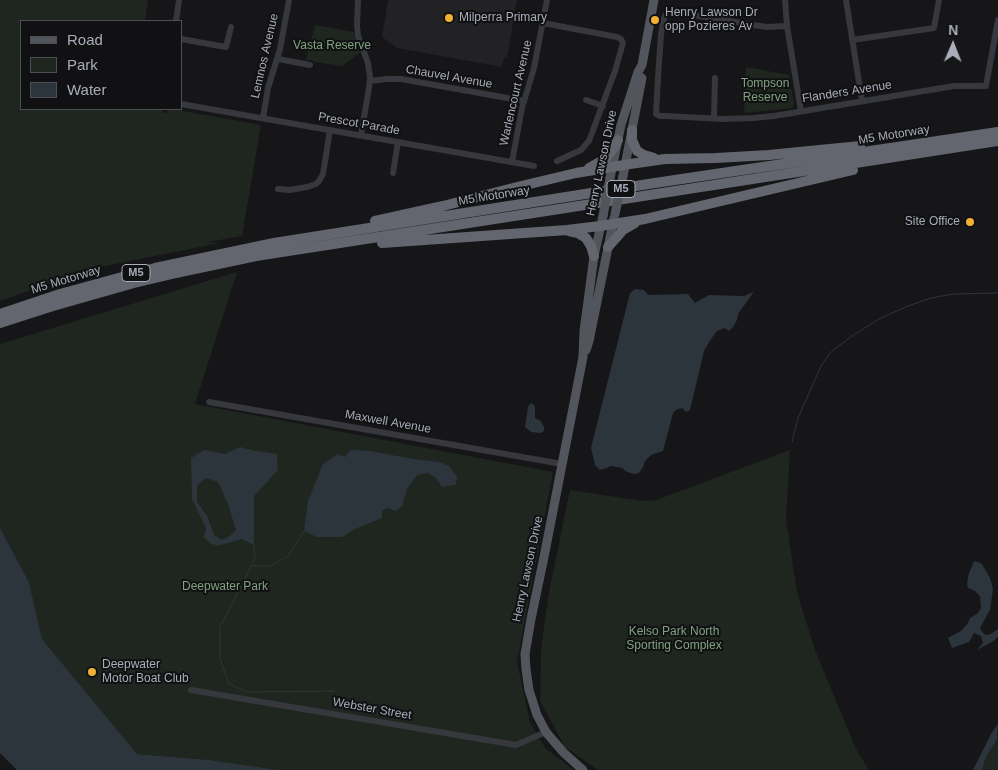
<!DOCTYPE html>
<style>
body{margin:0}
#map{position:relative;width:998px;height:770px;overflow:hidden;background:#161618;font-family:Arial,sans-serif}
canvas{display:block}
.legend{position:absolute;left:20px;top:20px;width:162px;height:90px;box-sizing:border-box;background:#111113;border:1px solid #4d4f55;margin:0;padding:6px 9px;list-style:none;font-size:15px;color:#a8adb8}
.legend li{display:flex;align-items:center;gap:10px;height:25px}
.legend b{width:25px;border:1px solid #4d4f55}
.north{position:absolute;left:928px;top:20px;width:50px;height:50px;-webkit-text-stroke:4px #111113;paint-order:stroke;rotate:1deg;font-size:14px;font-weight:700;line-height:20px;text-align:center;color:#a8adb8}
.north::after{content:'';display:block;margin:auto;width:18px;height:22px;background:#a8adb8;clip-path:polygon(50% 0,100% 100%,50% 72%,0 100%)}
</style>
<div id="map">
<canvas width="998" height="770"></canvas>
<ul class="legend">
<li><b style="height:6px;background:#53555c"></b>Road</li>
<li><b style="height:14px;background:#1e261f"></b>Park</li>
<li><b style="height:14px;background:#2c353c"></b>Water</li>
</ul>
<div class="north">N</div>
</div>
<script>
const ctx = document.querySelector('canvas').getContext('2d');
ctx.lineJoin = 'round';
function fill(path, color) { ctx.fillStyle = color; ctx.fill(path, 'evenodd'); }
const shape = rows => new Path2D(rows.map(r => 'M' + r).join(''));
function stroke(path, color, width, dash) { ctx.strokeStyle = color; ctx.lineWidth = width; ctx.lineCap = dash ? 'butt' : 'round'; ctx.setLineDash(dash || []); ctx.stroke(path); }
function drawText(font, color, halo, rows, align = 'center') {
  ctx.font = font + ' Arial,sans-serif'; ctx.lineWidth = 4; ctx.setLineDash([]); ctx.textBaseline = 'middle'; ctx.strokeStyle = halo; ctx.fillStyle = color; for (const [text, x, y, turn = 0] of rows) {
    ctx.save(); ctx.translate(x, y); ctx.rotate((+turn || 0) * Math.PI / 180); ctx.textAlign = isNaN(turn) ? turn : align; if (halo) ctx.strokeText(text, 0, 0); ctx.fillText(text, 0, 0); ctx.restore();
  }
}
const built = shape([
 [388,0,517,0,507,58,504,58,502,67,397,48,382,37]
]);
const green = shape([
 [0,0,148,0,145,21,21,21,21,109,163,109,162,112,167,113,168,109,172,109,261,125,242,236,208,242,220,243,90,269,0,301],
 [315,25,354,32,356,42,360,53,342,66,315,62,310,60,306,60],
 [746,67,789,75,794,104,792,108,744,113],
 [237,272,195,404,553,472,517,662,530,722,545,748,574,770,278,770,210,760,137,754,42,639,29,582,0,528,0,344],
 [790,450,786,519,797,592,815,650,856,749,869,770,598,770,565,747,540,701,541,652,544,626,549,592,570,490,642,501,656,500],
 [998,736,998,770,982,770,986,757]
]);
const water = shape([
 [635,289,644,290,648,295,688,294,695,303,709,295,744,296,753,292,753,293,738,314,737,320,733,327,729,331,725,328,717,331,711,339,704,351,690,410,686,412,682,408,676,410,673,413,663,451,651,455,645,461,643,467,639,473,634,474,627,472,622,468,612,466,600,470,595,465,591,448,630,293],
 [532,403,535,407,535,418,541,421,544,427,544,431,540,433,531,432,525,427,528,407,529,405],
 [240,447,255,451,277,454,278,470,254,496,254,545,242,539,217,546,210,543,204,537,206,528,192,499,191,458,204,450,225,454],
 [206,478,218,482,228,504,236,530,230,536,222,540,214,535,207,516,197,502,197,485],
 [351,450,370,451,413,459,439,462,449,466,457,477,456,485,442,487,436,478,428,473,417,475,407,489,402,506,396,511,387,508,382,511,382,518,355,529,342,537,317,537,304,531,308,501,323,464,338,454,345,457],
 [0,528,29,582,42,639,137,754,210,760,278,770,17,770,0,753],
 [974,561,978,562,982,564,990,578,993,589,990,610,980,628,982,632,986,635,991,634,998,629,998,636,995,640,977,650,983,643,981,636,974,633,969,642,952,648,948,638,961,631,968,623,970,618,978,613,981,608,980,596,975,591,968,588,967,584,969,573],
 [998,724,997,739,986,757,982,770,973,770,992,732]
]);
const stream = shape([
 [792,442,798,418,821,366,831,352,852,336,879,319,908,306,931,298,953,294,998,293],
 [254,545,255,559,220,627,220,659,229,684,247,692,334,691],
 [252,566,270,566,288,556,304,531]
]);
const minor = shape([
 [358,0,357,25,358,36,368,63,370,77,369,88,361,135],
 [785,0,787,26,801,111],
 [846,0,862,101],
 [176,21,179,0],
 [543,23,617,37,621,39,623,43,615,71,589,141,581,150,557,161],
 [787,26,766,27,675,12,667,13,664,18,661,34,658,78,656,114,660,116,665,116,724,119,753,118,774,116,954,86,986,86,998,20],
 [181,39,226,47,231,27],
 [852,40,934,28,939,0],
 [278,59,310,65],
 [370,81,387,79,401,79,524,101],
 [586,100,603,106],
 [181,104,534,166],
 [263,118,268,88,280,49,289,0],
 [714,118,715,78],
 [512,162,522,108,534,68,547,0],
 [393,173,398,142],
 [278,189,290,190,307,187,316,184,319,181,323,174,330,130],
 [209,402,562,464],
 [191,690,516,745,546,732]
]);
const major = shape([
 [623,176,642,78],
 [610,178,621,125,638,72,642,65,654,0],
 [586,350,589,341,614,218],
 [583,770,564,753,551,738,546,732,537,715,529,690,526,669,525,654,531,619,544,557,583,357,584,331,589,294,594,256,603,216]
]);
const highway = shape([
 [632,130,632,140,637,151,644,155,654,158],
 [589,168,605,159,613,149,618,140],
 [375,221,443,206,517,187,576,173,630,164,665,159,716,158,769,155,860,146],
 [569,231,578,233,586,238,591,246,594,256],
 [382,243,567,230,600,226,645,219,853,170],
 [608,247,623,230,635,223],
 [0,314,60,294,155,268,274,243,655,183,998,132],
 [0,323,53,306,134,283,172,274,256,256,998,141]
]);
const majorBridge = shape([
 [615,214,623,176],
 [603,216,610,178]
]);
const markers = [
 [449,18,5,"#f2b134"],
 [655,20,5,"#f2b134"],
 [970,222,5,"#f2b134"],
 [92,672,5,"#f2b134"]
];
const shields = [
 [621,189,28],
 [136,273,28]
];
const shieldNames = [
 ["M5",621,189],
 ["M5",136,273]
];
const poiNames = [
 ["Henry Lawson Dr",665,13],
 ["opp Pozieres Av",665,27],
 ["Milperra Primary",459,18],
 ["Site Office",960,222,"right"],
 ["Deepwater",102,665],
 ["Motor Boat Club",102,679]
];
const parkNames = [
 ["Vasta Reserve",332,46],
 ["Tompson",765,84],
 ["Reserve",765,98],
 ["Deepwater Park",225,587],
 ["Kelso Park North",674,632],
 ["Sporting Complex",674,646]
];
const streetNames = [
 ["Lemnos Avenue",265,56,-77],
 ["Chauvel Avenue",449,77,10],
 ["Flanders Avenue",847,92,-9],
 ["Warlencourt Avenue",516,93,-77],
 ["Prescot Parade",359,124,10],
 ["M5 Motorway",894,135,-9],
 ["Henry Lawson Drive",602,163,-78],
 ["M5 Motorway",494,196,-9],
 ["M5 Motorway",66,280,-17],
 ["Maxwell Avenue",388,422,10],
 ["Henry Lawson Drive",528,569,-78],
 ["Webster Street",372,709,10]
];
fill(built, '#222225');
fill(green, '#1e261f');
fill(water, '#2c353c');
stroke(stream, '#2c353c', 1);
stroke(minor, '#37383d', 6);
stroke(major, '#53555c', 9);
stroke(highway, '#63666e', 10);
stroke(majorBridge, '#53555c', 9);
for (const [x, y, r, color] of markers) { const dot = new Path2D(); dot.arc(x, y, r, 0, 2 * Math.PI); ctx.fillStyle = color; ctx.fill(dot); stroke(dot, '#111113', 2); }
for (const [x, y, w] of shields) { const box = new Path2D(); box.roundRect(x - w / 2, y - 8.5, w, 17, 4); ctx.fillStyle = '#111113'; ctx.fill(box); stroke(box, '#a8adb8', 1); }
drawText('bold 11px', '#a8adb8', null, shieldNames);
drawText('12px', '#a8adb8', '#111113', poiNames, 'left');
drawText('12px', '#7fa381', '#111113', parkNames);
drawText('12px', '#a8adb8', '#111113', streetNames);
</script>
